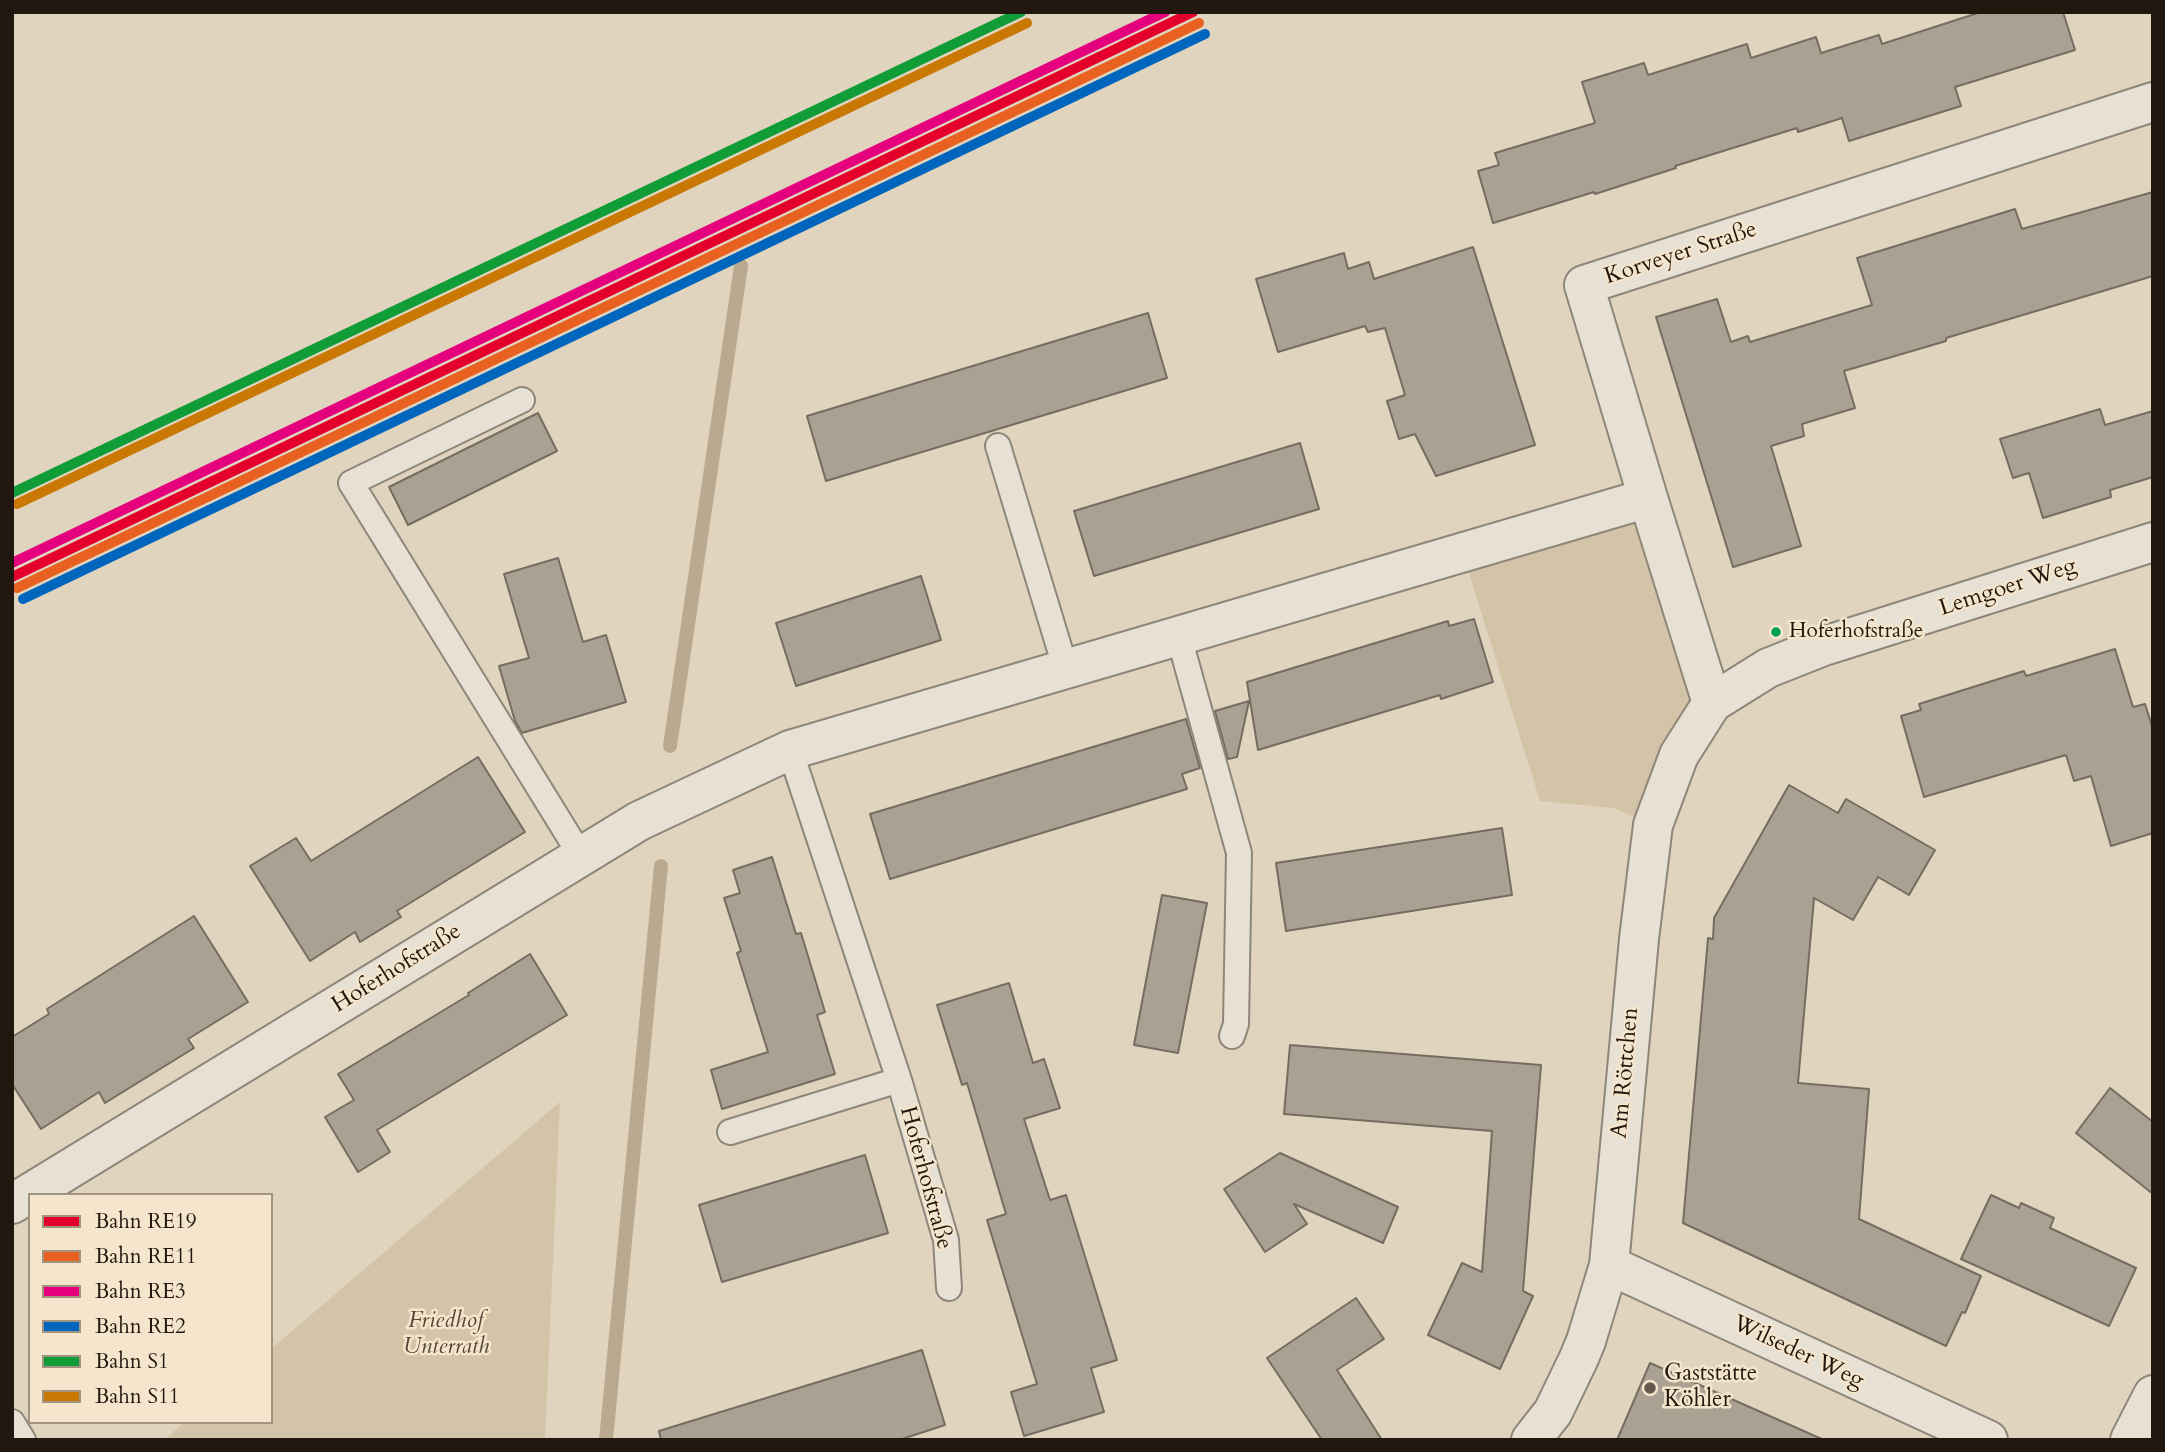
<!DOCTYPE html>
<meta charset="utf-8">
<style>
body{margin:0}
#map{position:relative;width:2165px;height:1452px;overflow:hidden;background:#e0d4be;font-family:Cardo,serif}
canvas{display:block}
.frame{position:absolute;inset:0;border:14px solid #22170e;pointer-events:none}
.legend{position:absolute;left:28px;top:1193px;width:245px;height:231px;box-sizing:border-box;background:#f4e5cc;border:2px solid #a09380;margin:0;padding:9px 12px;list-style:none;font-size:21px;color:#22170e}
.legend li{display:flex;align-items:center;gap:14px;height:35px}
.legend b{width:35px;border:2px solid #a09380}
</style>
<div id="map">
<canvas width="2165" height="1452"></canvas>
<div class="frame"></div>
<ul class="legend">
<li><b style="height:9px;background:#e4002b"></b>Bahn RE19</li>
<li><b style="height:9px;background:#e86121"></b>Bahn RE11</li>
<li><b style="height:9px;background:#e5007d"></b>Bahn RE3</li>
<li><b style="height:9px;background:#0065bd"></b>Bahn RE2</li>
<li><b style="height:9px;background:#109c37"></b>Bahn S1</li>
<li><b style="height:9px;background:#c97903"></b>Bahn S11</li>
</ul>
</div>
<script>
const ctx = document.querySelector('canvas').getContext('2d');
ctx.lineJoin = 'round';
function fill(path, color) { ctx.fillStyle = color; ctx.fill(path, 'evenodd'); }
const shape = rows => new Path2D(rows.map(r => 'M' + r).join(''));
function stroke(path, color, width, dash) { ctx.strokeStyle = color; ctx.lineWidth = width; ctx.lineCap = dash ? 'butt' : 'round'; ctx.setLineDash(dash || []); ctx.stroke(path); }
function drawText(font, color, halo, rows, align = 'center') {
  ctx.font = font + ' Cardo,serif'; ctx.lineWidth = 5; ctx.setLineDash([]); ctx.textBaseline = 'middle'; ctx.strokeStyle = halo; ctx.fillStyle = color; for (const [text, x, y, turn = 0] of rows) {
    ctx.save(); ctx.translate(x, y); ctx.rotate((+turn || 0) * Math.PI / 180); ctx.textAlign = isNaN(turn) ? turn : align; if (halo) ctx.strokeText(text, 0, 0); ctx.fillText(text, 0, 0); ctx.restore();
  }
}
const green = shape([
 [1648,498,1712,703,1653,825,1613,808,1540,801,1463,554],
 [560,1102,545,1440,164,1440,185,1422,271,1422,271,1349]
]);
const stream = shape([
 [670,746,741,266],
 [606,1440,661,866]
]);
const building = shape([
 [1981,12,2063,12,2075,50,1955,87,1961,106,1849,141,1842,118,1798,132,1797,128,1675,166,1676,168,1595,194,1594,192,1493,223,1478,171,1499,165,1495,153,1595,123,1582,82,1644,63,1648,75,1747,44,1751,58,1816,37,1821,53,1879,35,1882,44,1981,12],
 [2153,192,2153,276,1946,338,1946,341,1844,371,1855,408,1802,424,1804,436,1771,446,1801,546,1733,567,1656,317,1717,299,1731,342,1748,336,1750,342,1872,305,1857,258,2015,209,2022,229,2153,192],
 [1473,247,1535,445,1436,476,1415,434,1399,439,1387,401,1405,395,1385,328,1368,332,1365,326,1278,352,1256,279,1344,253,1348,269,1369,262,1374,279,1473,247],
 [1148,313,1167,378,826,481,807,416,1148,313],
 [2100,409,2105,425,2153,411,2153,477,2110,490,2111,497,2043,518,2029,473,2013,478,2000,439,2100,409],
 [538,413,557,451,408,525,389,487,538,413],
 [1300,443,1319,509,1094,576,1074,511,1300,443],
 [558,558,583,642,606,635,626,702,522,733,515,721,499,666,529,658,504,574,558,558],
 [921,576,941,640,796,686,776,623,921,576],
 [1474,619,1493,682,1441,699,1440,695,1258,750,1247,682,1448,621,1449,626,1474,619],
 [2115,649,2133,707,2145,704,2153,729,2153,833,2111,846,2091,776,2074,781,2066,755,1924,797,1901,716,1921,710,1919,704,2024,671,2026,676,2115,649],
 [1249,701,1237,757,1228,759,1215,711,1249,701],
 [1186,719,1200,768,1182,774,1187,789,890,879,870,814,1186,719],
 [478,757,525,832,397,911,401,917,360,942,355,932,310,961,250,866,296,838,311,861,478,757],
 [1789,785,1838,813,1846,799,1935,850,1909,895,1878,877,1853,920,1814,898,1798,1083,1869,1089,1859,1219,1981,1276,1965,1313,1962,1312,1946,1346,1683,1223,1708,938,1713,939,1714,918,1789,785],
 [1502,828,1512,895,1286,931,1276,863,1502,828],
 [772,857,796,934,801,933,825,1012,817,1015,835,1074,722,1109,711,1070,768,1052,737,953,741,951,724,898,740,893,733,870,772,857],
 [1162,895,1207,903,1178,1053,1134,1045,1162,895],
 [194,916,248,1002,188,1039,194,1048,105,1103,99,1092,41,1129,12,1084,12,1037,49,1014,47,1009,194,916],
 [530,954,567,1015,377,1130,390,1152,358,1172,325,1117,354,1100,338,1074,469,995,468,993,530,954],
 [1009,983,1033,1063,1044,1059,1060,1108,1024,1119,1050,1200,1066,1195,1117,1360,1091,1368,1104,1412,1024,1436,1011,1392,1037,1384,987,1220,1006,1214,967,1083,962,1085,937,1005,1009,983],
 [1290,1045,1541,1065,1523,1291,1533,1296,1500,1369,1428,1335,1462,1263,1482,1272,1492,1131,1284,1114,1290,1045],
 [2110,1088,2153,1122,2153,1194,2076,1133,2110,1088],
 [1280,1153,1398,1207,1383,1243,1294,1204,1307,1224,1265,1252,1224,1189,1280,1153],
 [865,1155,888,1233,722,1282,699,1205,865,1155],
 [1991,1195,2019,1208,2021,1203,2054,1218,2050,1228,2136,1268,2109,1326,1961,1259,1991,1195],
 [1356,1298,1384,1339,1337,1370,1382,1440,1322,1440,1267,1358,1356,1298],
 [922,1350,945,1425,899,1440,661,1440,659,1431,922,1350],
 [1650,1363,1824,1440,1617,1440,1650,1363]
]);
const lane = shape([
 [522,400,351,483,581,856],
 [998,446,1066,670],
 [1179,637,1239,853,1236,1024,1232,1036],
 [790,750,899,1080,946,1240,949,1288],
 [730,1132,899,1080],
 [12,1422,23,1440]
]);
const street = shape([
 [1712,703,1648,498,1584,285,2153,102],
 [12,1204,639,821,790,750,1648,498],
 [1609,1265,1988,1440],
 [1531,1440,1553,1412,1579,1358,1586,1341,1609,1265,1639,939,1653,825,1679,755,1712,703,1768,668,1821,647,2153,542],
 [2130,1440,2153,1395]
]);
const rail1 = shape([
 [12,577,1193,12]
]);
const rail2 = shape([
 [17,588,1199,23]
]);
const rail3 = shape([
 [12,563,1165,12]
]);
const rail4 = shape([
 [23,599,1205,34]
]);
const rail5 = shape([
 [12,493,1021,12]
]);
const rail6 = shape([
 [17,504,1027,23]
]);
const markers = [
 [1776,632,6,"#029f4e"],
 [1650,1388,7,"#64594c"]
];
const busNames = [
 ["Hoferhofstraße",1789,632]
];
const streetNames = [
 ["Korveyer Straße",1681,254,-18],
 ["Lemgoer Weg",2008,588,-18],
 ["Hoferhofstraße",397,969,-32],
 ["Am Röttchen",1626,1073,-85],
 ["Hoferhofstraße",925,1178,75],
 ["Wilseder Weg",1798,1353,25]
];
const parkNames = [
 ["Friedhof",446,1322],
 ["Unterrath",446,1348]
];
const poiNames = [
 ["Gaststätte",1664,1375],
 ["Köhler",1664,1401]
];
fill(green, '#d4c4a7');
stroke(stream, '#baa98e', 14);
fill(building, '#aaa193');
stroke(building, '#746d60', 2);
stroke(lane, '#8e8679', 28);
stroke(street, '#8e8679', 42);
stroke(lane, '#e6e0d5', 24);
stroke(street, '#e6e0d5', 38);
stroke(rail1, '#e4002b', 10);
stroke(rail2, '#e86121', 10);
stroke(rail3, '#e5007d', 10);
stroke(rail4, '#0065bd', 10);
stroke(rail5, '#109c37', 10);
stroke(rail6, '#c97903', 10);
for (const [x, y, r, color] of markers) { const dot = new Path2D(); dot.arc(x, y, r, 0, 2 * Math.PI); ctx.fillStyle = color; ctx.fill(dot); stroke(dot, '#f4e5cc', 2.5); }
drawText('21px', '#22170e', '#f4e5cc', busNames, 'left');
drawText('23px', '#22170e', '#f4e5cc', streetNames);
drawText('italic 23px', '#554736', '#f4e5cc', parkNames);
drawText('23px', '#22170e', '#f4e5cc', poiNames, 'left');
</script>
